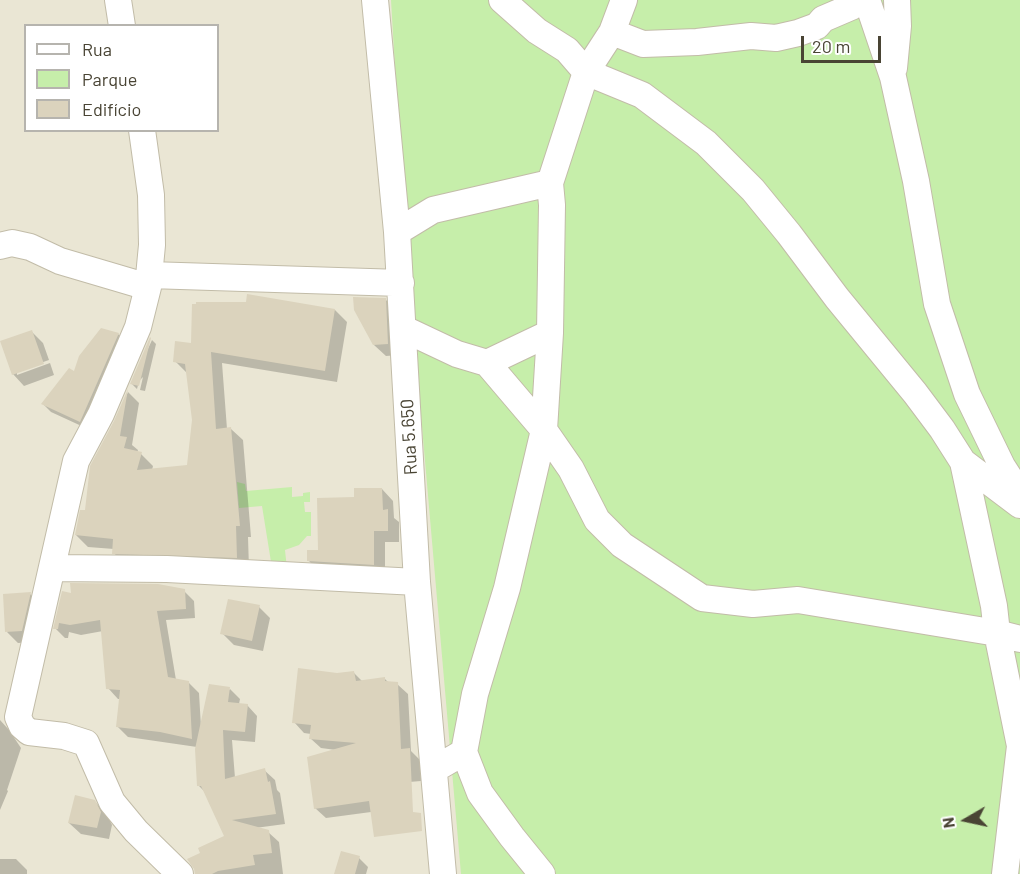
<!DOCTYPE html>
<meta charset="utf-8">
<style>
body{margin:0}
#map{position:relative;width:1020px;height:874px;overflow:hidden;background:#f5f3e6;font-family:Barlow,sans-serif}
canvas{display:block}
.legend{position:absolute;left:24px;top:24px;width:195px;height:108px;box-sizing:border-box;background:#fff;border:2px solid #b6b4ae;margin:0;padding:8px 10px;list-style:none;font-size:18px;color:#494434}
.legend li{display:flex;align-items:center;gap:12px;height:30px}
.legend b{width:30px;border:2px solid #b6b4ae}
.north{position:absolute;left:936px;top:790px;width:60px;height:60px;-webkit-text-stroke:4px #fff;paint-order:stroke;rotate:261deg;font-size:16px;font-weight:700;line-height:24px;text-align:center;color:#494434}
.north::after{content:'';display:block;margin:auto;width:21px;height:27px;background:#494434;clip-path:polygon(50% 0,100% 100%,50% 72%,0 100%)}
.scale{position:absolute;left:801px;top:36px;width:80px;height:27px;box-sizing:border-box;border:3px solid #494434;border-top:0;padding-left:8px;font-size:18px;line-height:21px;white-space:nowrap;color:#494434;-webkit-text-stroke:4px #fff;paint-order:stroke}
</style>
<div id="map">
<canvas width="1020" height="874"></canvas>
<ul class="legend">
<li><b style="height:8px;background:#fff"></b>Rua</li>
<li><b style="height:16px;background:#c6eeaa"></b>Parque</li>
<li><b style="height:16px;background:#dbd3bd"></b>Edifício</li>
</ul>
<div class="north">N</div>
<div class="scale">20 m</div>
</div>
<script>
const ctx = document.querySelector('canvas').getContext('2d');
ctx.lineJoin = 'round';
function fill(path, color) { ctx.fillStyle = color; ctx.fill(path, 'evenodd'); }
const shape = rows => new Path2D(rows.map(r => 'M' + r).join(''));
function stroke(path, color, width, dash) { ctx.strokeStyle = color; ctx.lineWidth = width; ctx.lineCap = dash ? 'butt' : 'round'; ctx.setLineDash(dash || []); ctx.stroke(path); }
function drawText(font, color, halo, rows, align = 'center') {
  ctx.font = font + ' Barlow,sans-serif'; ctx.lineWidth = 4.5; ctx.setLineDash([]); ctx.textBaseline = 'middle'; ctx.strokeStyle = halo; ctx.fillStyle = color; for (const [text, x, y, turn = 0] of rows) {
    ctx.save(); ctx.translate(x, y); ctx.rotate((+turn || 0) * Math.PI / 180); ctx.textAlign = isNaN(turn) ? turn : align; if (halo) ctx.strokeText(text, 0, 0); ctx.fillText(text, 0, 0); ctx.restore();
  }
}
const residential = shape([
 [0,0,1020,0,1020,874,0,874],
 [26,26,218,26,218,130,26,130]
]);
const green = shape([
 [391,0,1020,0,1020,874,461,874,404,220],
 [237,482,245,484,246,491,292,487,292,497,303,496,303,493,310,492,310,502,304,502,305,512,311,512,311,536,307,536,299,545,285,550,287,569,272,568,262,506,239,508]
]);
const shadow = shape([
 [385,299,397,311,399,355,386,356,374,345],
 [335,310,347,322,337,382,222,363,227,429,231,429,243,440,251,537,248,537,249,569,125,565,114,553,114,549,88,547,76,535,87,511,116,422,128,392,139,403,132,445,138,450,137,453,141,454,153,466,152,470,189,466,194,420,187,373,175,361,193,345],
 [32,332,43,343,49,360,17,371,17,375,50,363,54,375,24,386,13,374],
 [118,334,127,343,88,429,51,412,43,404],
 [152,340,156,344,145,391,140,390,143,377,139,381,137,389,132,384],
 [382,489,393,501,394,518,399,522,399,542,385,542,385,576,320,572,309,561],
 [184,591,194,601,195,618,166,620,176,680,189,683,199,693,201,727,230,689,240,699,239,704,247,705,257,716,255,742,232,740,235,778,264,770,275,780,277,790,280,793,285,824,255,828,268,832,279,842,283,874,196,874,202,853,226,837,206,793,198,785,197,747,128,737,117,726,121,699,118,699,108,688,103,631,81,635,69,632,68,638,65,638,55,628,73,595],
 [30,594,42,605,33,642,18,643,7,632],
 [259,607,270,618,263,651,234,645,222,633],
 [353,672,363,682,384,678,389,683,397,684,408,694,411,751,420,760,421,781,385,784,386,810,326,818,315,808,336,750,321,748,310,738,311,734,304,733,294,722,337,674],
 [0,720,9,730,21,748,7,790,8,791,0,810],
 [94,801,106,813,112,825,109,839,81,834,69,823],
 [359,858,368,867,366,874,336,874],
 [0,859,16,859,27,870,27,874,0,874]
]);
const building = shape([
 [247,294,335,309,325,371,211,352,216,429,231,427,240,526,236,526,237,558,112,554,113,539,75,535,80,510,85,510,90,466,114,421,128,389,120,436,127,437,124,448,142,452,137,470,187,465,192,420,185,364,173,362,175,341,191,343,192,304,196,304,196,302,246,302],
 [353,297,386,298,388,344,373,345,354,310],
 [101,328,119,333,80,422,41,404,69,368,74,371,79,356],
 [32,330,44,364,12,375,0,341],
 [150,337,151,338,139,386,130,384],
 [354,488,382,488,383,510,388,509,388,531,374,531,374,565,307,561,307,550,318,550,317,498,354,497],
 [70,583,158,584,185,589,186,609,157,611,168,677,189,681,192,739,160,732,116,727,120,690,106,689,100,620,70,625,59,623,58,629,53,629,62,591,71,593],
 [31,592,22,631,5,632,3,594],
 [228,599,260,605,252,641,220,634],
 [298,668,337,673,354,671,356,681,385,677,385,681,398,682,401,749,410,748,413,812,421,813,422,831,374,837,369,801,314,809,307,757,356,743,309,739,311,725,292,723],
 [209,684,230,687,228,702,248,704,245,732,223,730,225,779,265,768,268,782,270,781,276,814,232,820,269,830,272,853,253,855,255,865,218,871,212,874,195,874,194,869,187,859,200,853,198,848,224,836,201,786,197,786,195,749],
 [75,795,95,800,101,812,97,828,68,823],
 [341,851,360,856,355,874,334,874]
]);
const street = shape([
 [118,0,122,26],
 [375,0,397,232,417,582,443,874],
 [502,0,537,31,567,50,586,72,642,95,706,143,753,190,789,234,837,298,915,393,942,429,963,462,1020,505],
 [867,0,893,77,916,181,937,304,967,394,1002,466,1020,494],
 [612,32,643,44,697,42,751,36,776,38,798,33,817,26,823,19,851,7,861,0],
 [894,68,898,26,897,0],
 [142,130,151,195,152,245,148,287,138,327,101,414,76,461,18,717,22,726,29,732,64,736,86,743,112,802,136,831,180,874],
 [397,232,433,210,550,183],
 [0,246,12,243,30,247,60,261,148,287],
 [149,275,401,283],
 [404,329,457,354,487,363,544,430,571,469,597,520,622,545,702,598,753,604,798,600,997,633,1020,639],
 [487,363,550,333],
 [963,462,994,606,997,633,1020,746,1005,874],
 [53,568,167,569,417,582],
 [464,752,480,793,512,837,542,874],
 [435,769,464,752,475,694,507,588,544,430,550,333,552,205,550,183,586,72,612,32,624,0]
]);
const streetNames = [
 ["Rua 5.650",409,437,-93]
];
fill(residential, '#eae6d4');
fill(green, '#c6eeaa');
fill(shadow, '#0003');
fill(building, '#dbd3bd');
stroke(street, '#c2bca8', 28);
stroke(street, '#fff', 26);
drawText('18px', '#494434', '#fff', streetNames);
</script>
